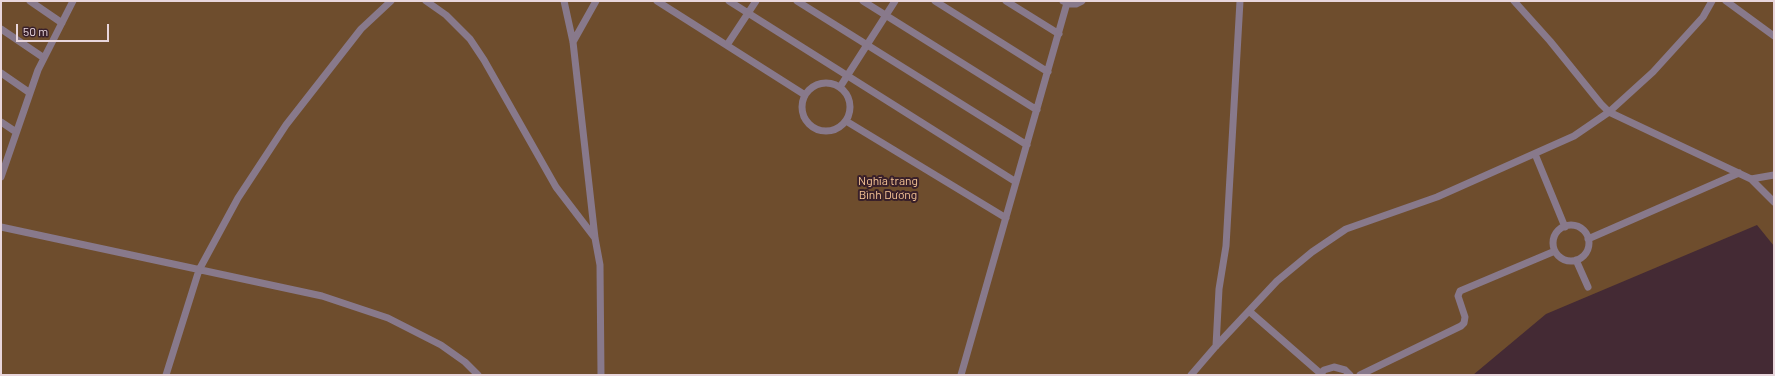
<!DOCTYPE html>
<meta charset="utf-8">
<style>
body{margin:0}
#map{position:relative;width:1775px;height:376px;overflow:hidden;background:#442a34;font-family:Barlow,sans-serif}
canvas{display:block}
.frame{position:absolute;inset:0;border:2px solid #e8d6dc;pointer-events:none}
.scale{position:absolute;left:16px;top:24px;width:93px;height:18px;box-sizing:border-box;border:2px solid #e8d6dc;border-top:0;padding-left:5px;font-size:12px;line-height:14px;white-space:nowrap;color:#e8d6dc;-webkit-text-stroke:3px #39202a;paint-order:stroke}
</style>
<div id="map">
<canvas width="1775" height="376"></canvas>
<div class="frame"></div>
<div class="scale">50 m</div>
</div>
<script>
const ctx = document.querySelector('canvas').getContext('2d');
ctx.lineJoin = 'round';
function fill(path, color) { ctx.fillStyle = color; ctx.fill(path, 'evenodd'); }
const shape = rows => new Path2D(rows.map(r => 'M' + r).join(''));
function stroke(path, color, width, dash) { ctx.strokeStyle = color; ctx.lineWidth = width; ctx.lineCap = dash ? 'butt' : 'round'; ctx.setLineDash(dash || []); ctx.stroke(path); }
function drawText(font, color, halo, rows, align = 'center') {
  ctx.font = font + ' Barlow,sans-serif'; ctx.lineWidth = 4; ctx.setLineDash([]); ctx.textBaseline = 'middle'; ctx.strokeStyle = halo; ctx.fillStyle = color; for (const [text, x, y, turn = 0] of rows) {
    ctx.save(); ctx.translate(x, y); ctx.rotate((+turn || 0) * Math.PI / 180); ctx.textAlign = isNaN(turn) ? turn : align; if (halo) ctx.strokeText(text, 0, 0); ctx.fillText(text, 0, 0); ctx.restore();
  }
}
const green = shape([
 [1,1,1774,1,1774,246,1757,225,1546,314,1473,375,1,375]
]);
const service = shape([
 [30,1,62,23],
 [426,1,446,15,470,39,484,60,556,187,595,238],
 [564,1,573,42,595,238,600,265,601,375],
 [657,1,805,95],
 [729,1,1016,182],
 [797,1,1027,145],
 [863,1,1037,110],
 [935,1,1048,72],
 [1006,1,1059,34],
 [1063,1,1070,4,1076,4,1082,1],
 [1514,1,1550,41,1601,104,1609,112,1751,179,1774,202],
 [1726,1,1774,36],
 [1,29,44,58],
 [573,42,596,1],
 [727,45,756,1],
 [1,73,30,93],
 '802 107a24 24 0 1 1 48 0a24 24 0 1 1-48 0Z',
 [840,87,895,1],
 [846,121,1006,218],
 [1,122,16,132],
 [1535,154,1565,227],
 [1,177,38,70,73,1],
 [1751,179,1774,175],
 '1553 243a18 18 0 1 1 36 0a18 18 0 1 1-36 0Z',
 [1,227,322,296,388,318,441,345,465,362,478,375],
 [1588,239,1739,173],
 [1576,260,1588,287],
 [1249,311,1321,374],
 [1216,346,1219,289,1226,246,1240,1],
 [166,375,199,270,238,198,286,125,361,29,391,1],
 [961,375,1067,3],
 [1191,375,1216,346,1277,281,1312,252,1346,229,1437,197,1574,136,1609,112,1653,72,1703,17,1712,1],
 [1320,375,1324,370,1334,367,1345,370,1350,375],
 [1360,375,1461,326,1464,323,1465,317,1458,296,1460,291,1555,251]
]);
const parkNames = [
 ["Nghĩa trang",888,181],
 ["Bình Dương",888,195]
];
fill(green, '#6e4d2d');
stroke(service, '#88798b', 7);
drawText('12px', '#f6c496', '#39202a', parkNames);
</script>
